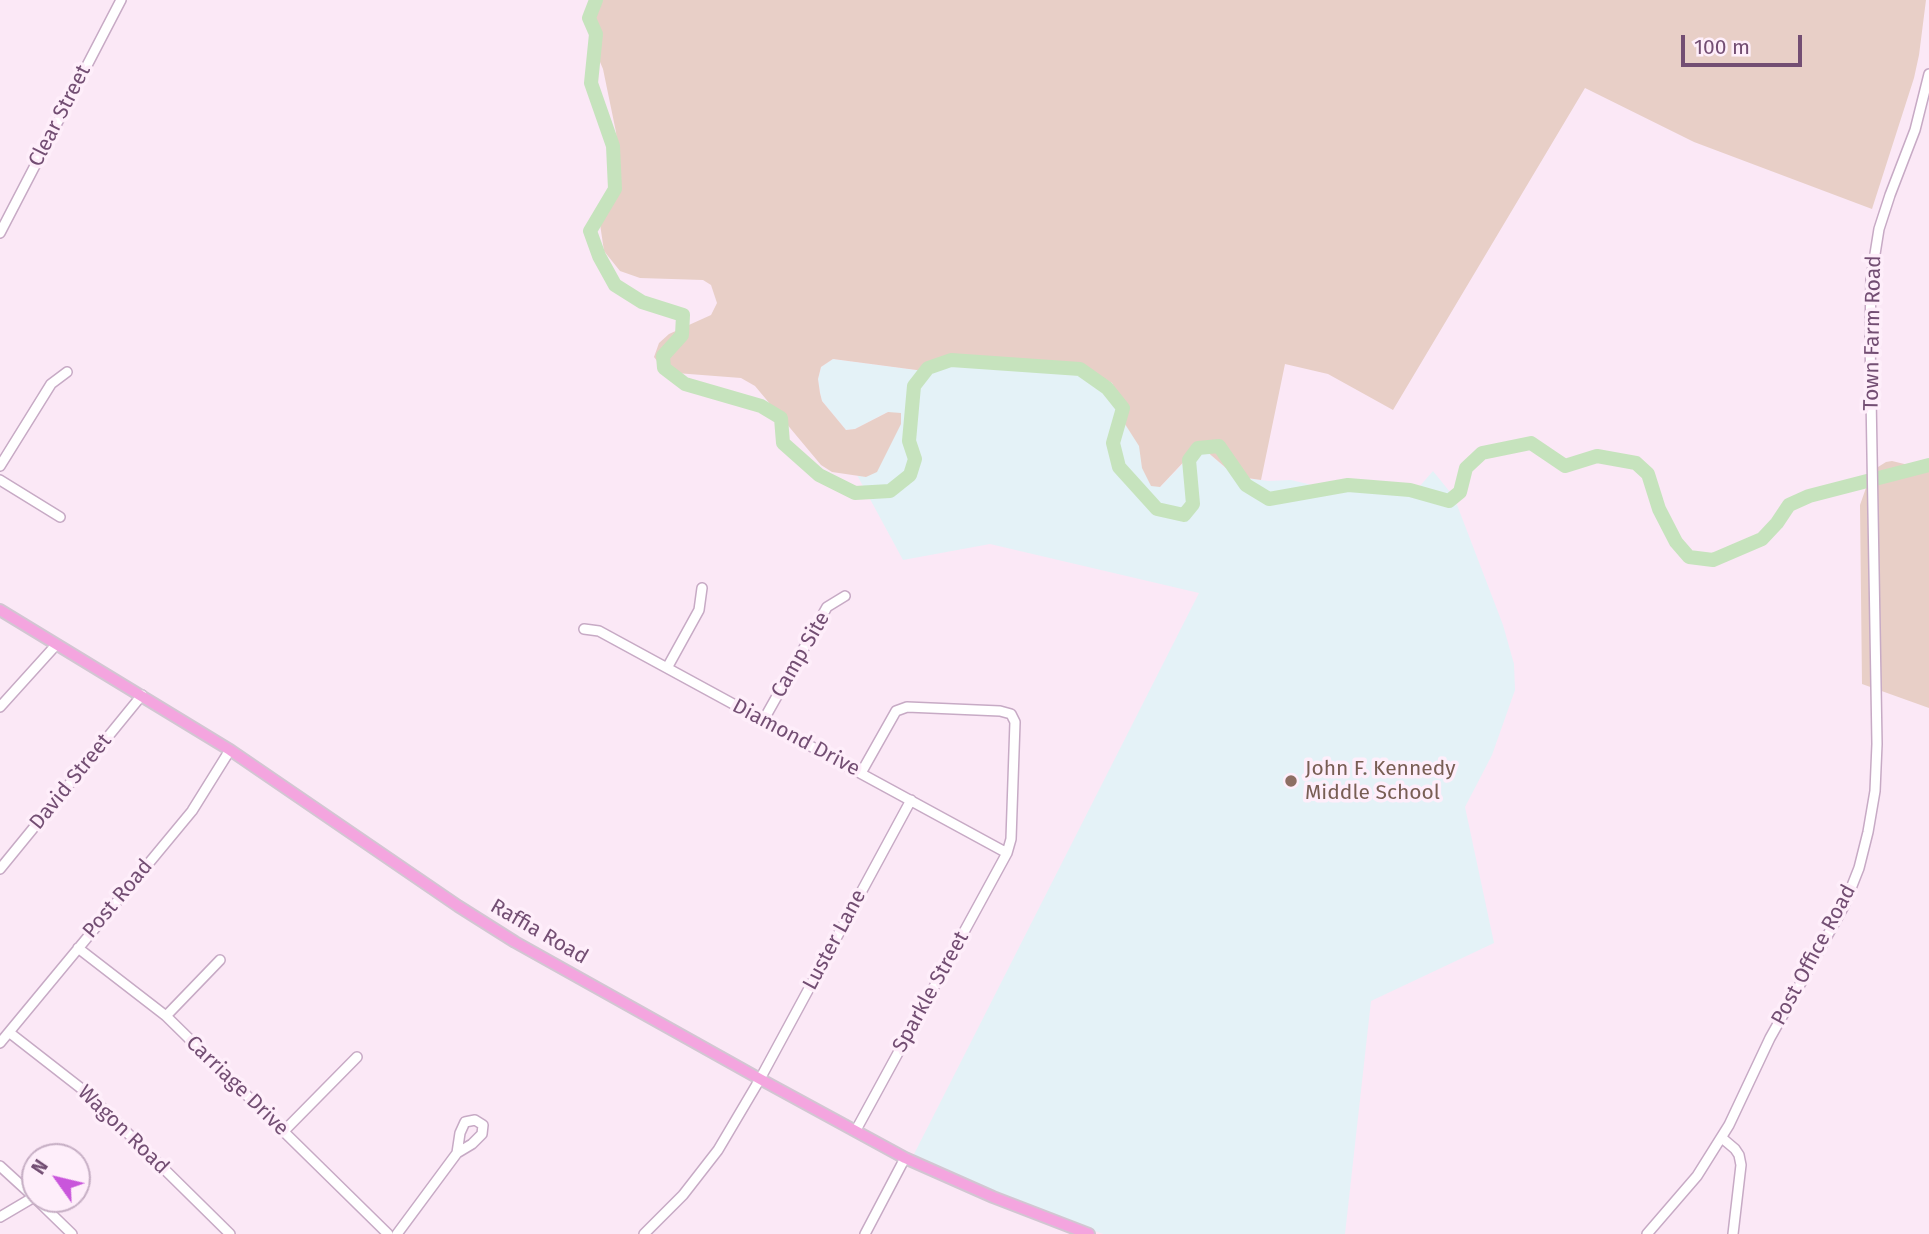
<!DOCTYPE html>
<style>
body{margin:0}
#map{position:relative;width:1929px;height:1234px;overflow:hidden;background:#fbe8f6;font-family:"Fira Sans",sans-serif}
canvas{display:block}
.north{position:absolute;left:21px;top:1143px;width:70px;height:70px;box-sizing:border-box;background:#feeefa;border:2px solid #c6aec4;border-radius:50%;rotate:304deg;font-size:19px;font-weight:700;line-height:28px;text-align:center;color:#734e73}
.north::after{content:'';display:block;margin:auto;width:24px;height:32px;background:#c956db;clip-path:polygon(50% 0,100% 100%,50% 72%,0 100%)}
.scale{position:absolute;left:1681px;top:35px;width:121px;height:32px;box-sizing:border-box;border:4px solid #734e73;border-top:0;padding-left:9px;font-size:21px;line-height:24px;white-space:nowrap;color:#734e73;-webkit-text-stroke:5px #feeefa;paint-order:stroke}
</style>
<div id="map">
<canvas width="1929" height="1234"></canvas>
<div class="north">N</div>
<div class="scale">100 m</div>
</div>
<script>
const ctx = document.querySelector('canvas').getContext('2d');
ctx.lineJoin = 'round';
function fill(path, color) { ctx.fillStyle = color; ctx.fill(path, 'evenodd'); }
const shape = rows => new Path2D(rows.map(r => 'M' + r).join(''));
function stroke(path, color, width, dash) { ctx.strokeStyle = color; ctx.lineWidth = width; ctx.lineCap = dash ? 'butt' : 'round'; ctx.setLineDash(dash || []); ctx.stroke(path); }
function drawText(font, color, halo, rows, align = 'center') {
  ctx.font = font + ' "Fira Sans",sans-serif'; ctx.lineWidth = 7; ctx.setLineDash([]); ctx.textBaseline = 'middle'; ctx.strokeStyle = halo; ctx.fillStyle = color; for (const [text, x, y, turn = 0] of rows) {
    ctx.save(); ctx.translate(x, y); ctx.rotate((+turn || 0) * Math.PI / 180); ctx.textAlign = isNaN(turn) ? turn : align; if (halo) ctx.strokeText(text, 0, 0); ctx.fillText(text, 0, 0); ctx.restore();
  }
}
const education = shape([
 [833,359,924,371,971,363,979,366,1008,360,1048,362,1100,376,1112,383,1118,395,1116,410,1140,446,1142,467,1160,487,1194,452,1205,450,1226,468,1247,478,1268,481,1291,480,1316,486,1373,484,1383,487,1410,490,1419,487,1433,471,1454,497,1503,625,1514,664,1515,690,1492,755,1465,807,1494,943,1371,1001,1345,1234,1103,1234,910,1162,1199,593,990,544,903,560,857,475,866,477,888,412,855,429,846,430,822,401,820,393,818,379,821,367]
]);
const green = shape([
 [602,0,1926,0,1919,55,1914,78,1872,209,1694,142,1585,88,1393,410,1328,374,1285,364,1261,480,1247,478,1226,468,1205,450,1193,452,1160,487,1151,486,1142,468,1139,446,1116,410,1118,395,1112,383,1100,376,1048,362,1008,360,979,366,971,363,924,371,833,359,821,367,818,379,820,393,822,401,846,430,855,429,888,412,901,413,901,424,877,472,866,477,832,472,821,465,755,386,741,378,676,373,661,366,654,357,659,343,669,334,711,315,717,303,711,285,703,280,640,278,620,271,604,251,600,224,607,193,618,162,616,132,603,69,592,43,591,31,597,7],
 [1892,461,1929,470,1929,708,1862,684,1860,505,1867,485,1878,467,1886,462]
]);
const river = shape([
 [596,0,589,18,596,34,591,83,613,146,615,189,590,231,599,256,615,285,642,302,683,315,682,335,663,356,664,368,685,384,761,406,781,418,783,443,819,475,855,493,890,491,910,475,915,459,909,441,914,386,928,368,951,360,1080,369,1107,388,1123,408,1113,443,1119,467,1157,509,1184,515,1193,504,1189,460,1198,448,1219,446,1246,485,1269,499,1348,485,1410,490,1449,501,1460,492,1466,468,1482,453,1531,443,1565,466,1597,456,1636,463,1648,474,1659,509,1676,542,1689,557,1713,560,1762,539,1777,523,1789,505,1809,496,1929,465]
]);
const minor = shape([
 [0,233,121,0],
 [0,466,51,384,67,372],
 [0,480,60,517],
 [584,629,599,631,1007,853],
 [667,668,699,610,702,588],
 [0,707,56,645],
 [763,721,827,607,845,596],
 [0,869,142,695],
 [78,948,166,1016,388,1234],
 [166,1016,220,960],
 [10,1033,87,1093,230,1234],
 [0,1043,192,811,230,750],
 [856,1130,1007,853,1011,839,1015,722,1011,714,1000,711,907,707,896,711,861,773],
 [284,1131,357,1057],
 [1722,1138,1735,1149,1739,1155,1741,1165,1733,1234],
 [0,1166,35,1198],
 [36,1199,72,1234],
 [0,1217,34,1197],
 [397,1234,457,1153,460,1133,465,1122,475,1120,483,1125,482,1134,472,1144,457,1153],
 [644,1234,683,1195,718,1150,760,1079,911,800],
 [865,1234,905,1158],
 [1647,1234,1697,1176,1729,1125,1770,1038,1844,906,1859,868,1868,832,1875,791,1877,744,1870,337,1871,279,1879,229,1890,195,1915,130,1929,74]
]);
const major = shape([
 [0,610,230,750,458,906,515,942,760,1079,905,1158,993,1197,1089,1234]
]);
const markers = [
 [1291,781,7,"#8d6e63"]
];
const streetNames = [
 ["Clear Street",60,116,-63],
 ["Town Farm Road",1873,333,-89],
 ["Camp Site",801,655,-60],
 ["Diamond Drive",796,738,28],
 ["David Street",71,782,-51],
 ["Post Road",118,899,-50],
 ["Raffia Road",539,932,30],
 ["Luster Lane",835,940,-62],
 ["Post Office Road",1814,955,-62],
 ["Sparkle Street",931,992,-61],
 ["Carriage Drive",237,1086,44],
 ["Wagon Road",123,1130,44]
];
const educationNames = [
 ["John F. Kennedy",1305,769],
 ["Middle School",1305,793]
];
fill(education, '#e4f2f7');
fill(green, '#e8cfc7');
stroke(river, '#c6e3bd', 14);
stroke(minor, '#c7aac5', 12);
stroke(major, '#d2c6d2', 14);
stroke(minor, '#fff', 9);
stroke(major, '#f4a5df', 10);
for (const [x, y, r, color] of markers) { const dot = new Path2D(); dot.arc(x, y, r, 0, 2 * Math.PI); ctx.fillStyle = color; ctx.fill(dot); stroke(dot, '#feeefa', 2.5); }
drawText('21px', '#734e73', '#feeefa', streetNames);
drawText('21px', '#785e54', '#feeefa', educationNames, 'left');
</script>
